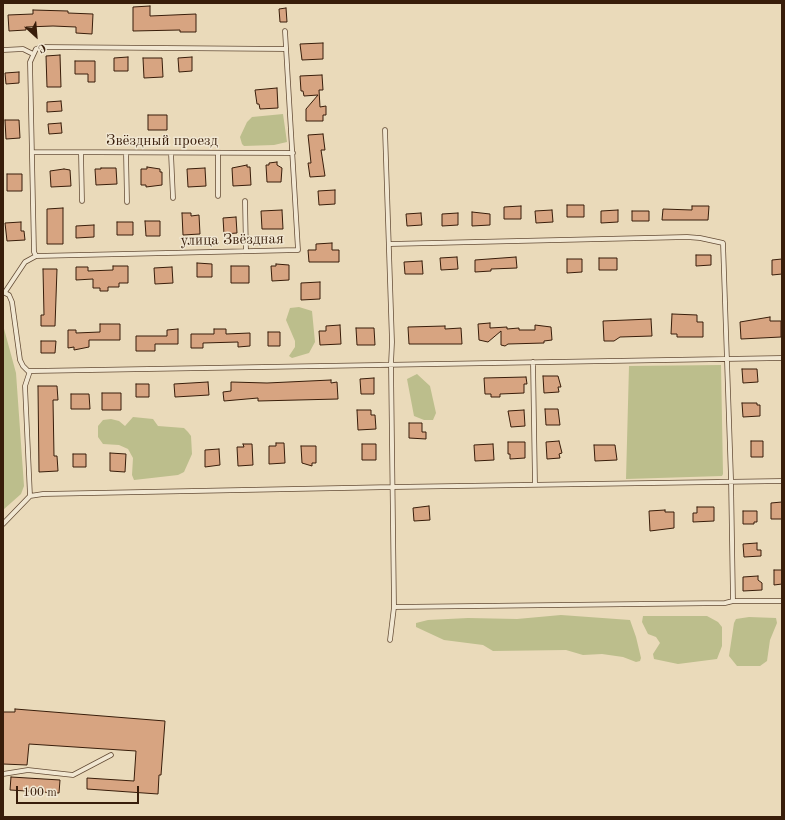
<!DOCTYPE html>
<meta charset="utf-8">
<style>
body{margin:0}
#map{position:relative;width:785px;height:820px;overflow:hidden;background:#eadaba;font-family:"Old Standard TT",serif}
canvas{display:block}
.frame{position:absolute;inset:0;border:4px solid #381d0a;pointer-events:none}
.north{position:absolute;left:16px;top:16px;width:40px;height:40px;-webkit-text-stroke:3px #f1e7d2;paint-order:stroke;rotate:154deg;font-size:11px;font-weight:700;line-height:16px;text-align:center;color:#381d0a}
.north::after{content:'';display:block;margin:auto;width:14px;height:18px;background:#381d0a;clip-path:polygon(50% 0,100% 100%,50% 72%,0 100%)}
.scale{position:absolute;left:16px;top:786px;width:123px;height:18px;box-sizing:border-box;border:2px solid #381d0a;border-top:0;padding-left:5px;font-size:12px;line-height:14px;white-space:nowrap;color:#381d0a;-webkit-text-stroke:3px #f1e7d2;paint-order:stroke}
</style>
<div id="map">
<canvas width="785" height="820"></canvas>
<div class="frame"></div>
<div class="north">С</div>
<div class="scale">100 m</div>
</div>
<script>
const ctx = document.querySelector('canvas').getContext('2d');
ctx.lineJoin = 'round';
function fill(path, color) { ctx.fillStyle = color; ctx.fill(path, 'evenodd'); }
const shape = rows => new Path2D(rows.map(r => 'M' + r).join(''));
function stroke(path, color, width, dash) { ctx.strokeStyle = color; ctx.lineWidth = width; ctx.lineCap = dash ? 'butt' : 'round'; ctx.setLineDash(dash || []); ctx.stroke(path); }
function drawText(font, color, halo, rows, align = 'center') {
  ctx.font = font + ' "Old Standard TT",serif'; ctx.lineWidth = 3; ctx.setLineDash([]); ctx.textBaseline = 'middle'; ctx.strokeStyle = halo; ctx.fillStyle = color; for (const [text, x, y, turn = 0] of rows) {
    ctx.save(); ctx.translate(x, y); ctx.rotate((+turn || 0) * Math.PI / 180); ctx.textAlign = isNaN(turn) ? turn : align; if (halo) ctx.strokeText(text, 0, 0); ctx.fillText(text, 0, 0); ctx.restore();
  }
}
const green = shape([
 [283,114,287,142,274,145,244,146,242,144,240,137,247,122,252,117],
 [299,307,312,311,315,342,309,353,292,358,289,356,295,347,295,341,286,320,290,308],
 [3,325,16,373,24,486,21,494,3,510],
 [721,365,723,474,722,476,626,479,629,366],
 [417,374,430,386,436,413,433,420,424,420,414,416,407,379],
 [133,417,153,419,158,426,184,428,188,432,191,436,192,454,184,472,178,475,134,480,132,475,133,458,128,449,119,445,103,444,98,437,98,426,103,420,111,419,119,421,125,426],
 [561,615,630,620,636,637,641,658,640,661,636,662,623,657,602,654,583,655,566,650,493,651,483,645,444,640,416,627,416,623,428,620,468,618,517,619],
 [643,616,707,616,718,622,722,627,722,646,717,659,678,664,654,659,653,654,660,643,656,637,648,634,642,622],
 [749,617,776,618,777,623,770,640,767,661,760,666,737,666,729,656,734,623,736,619]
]);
const building = shape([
 [150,6,150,16,196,14,196,32,180,32,180,30,133,31,133,7,150,6],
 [286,8,287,22,280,22,279,9,286,8],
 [33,10,68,11,68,13,93,14,92,34,76,33,76,27,53,26,26,27,26,30,9,31,8,15,33,14,33,10],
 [323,43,323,59,302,60,300,44,323,43],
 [60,55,61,87,47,87,46,56,60,55],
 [128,57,128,71,114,71,114,58,128,57],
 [192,57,192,71,179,72,178,58,192,57],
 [143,58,162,58,163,77,144,78,143,58],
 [75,61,95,61,95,82,88,82,88,74,75,74,75,61],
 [19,72,19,83,6,84,5,73,19,72],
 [322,75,323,90,319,90,320,107,326,106,326,115,323,115,323,121,306,121,306,109,318,95,304,96,303,91,301,91,300,76,322,75],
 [277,88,278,108,260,109,259,104,257,104,255,90,277,88],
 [61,101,62,111,47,112,47,102,61,101],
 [148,115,167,115,167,130,148,130,148,115],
 [5,120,19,120,20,138,6,139,5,120],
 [61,123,62,133,49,134,48,124,61,123],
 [323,134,325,150,321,150,325,176,310,177,308,163,311,163,308,135,323,134],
 [277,162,277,165,282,168,281,182,267,182,266,165,269,165,269,163,277,162],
 [247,165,247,167,250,167,251,185,233,186,232,168,247,165],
 [147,167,160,169,160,172,162,172,162,185,146,187,146,185,141,185,141,169,147,169,147,167],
 [101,168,116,168,117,184,96,185,95,169,101,169,101,168],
 [205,168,206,186,188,187,187,169,205,168],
 [64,169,70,170,71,186,51,187,50,171,64,169],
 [7,174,22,174,22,191,7,191,7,174],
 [335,190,335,204,319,205,318,191,335,190],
 [567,205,584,205,584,217,567,217,567,205],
 [521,206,521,219,504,219,504,207,521,206],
 [692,206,709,206,708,220,662,220,663,209,692,210,692,206],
 [63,208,63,244,47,244,47,209,63,208],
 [282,210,283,229,262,229,261,211,282,210],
 [552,210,553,222,536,223,535,211,552,210],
 [618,210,618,222,601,223,601,211,618,210],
 [632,211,649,211,649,221,632,221,632,211],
 [472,212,490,214,490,225,472,226,472,212],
 [182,213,191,213,191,216,199,215,200,234,183,235,182,213],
 [421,213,422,225,407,226,406,214,421,213],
 [458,213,458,225,442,226,442,214,458,213],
 [236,217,237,233,224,234,223,218,236,217],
 [145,221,160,221,160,236,146,236,145,221],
 [21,222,21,231,24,231,25,240,7,241,5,223,21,222],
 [117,222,133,222,133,235,117,235,117,222],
 [94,225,94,237,76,238,76,226,94,225],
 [332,243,332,250,339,250,339,262,309,262,308,250,316,250,316,244,332,243],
 [696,255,711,255,711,265,696,266,696,255],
 [457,257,458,269,441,270,440,258,457,257],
 [516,257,517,268,491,269,491,271,475,272,475,260,516,257],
 [599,258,617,258,617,270,599,270,599,258],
 [567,259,582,259,582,272,567,273,567,259],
 [782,259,782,274,772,275,772,260,782,259],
 [422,261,423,274,405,274,404,262,422,261],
 [197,263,212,264,212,277,197,277,197,263],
 [276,264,289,265,289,280,272,281,271,266,276,266,276,264],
 [113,266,128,266,128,283,119,283,119,287,108,287,108,291,100,291,100,288,93,288,93,279,76,280,76,267,88,267,88,271,113,270,113,266],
 [231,266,249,266,249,283,231,283,231,266],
 [172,267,173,283,155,284,154,268,172,267],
 [43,269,57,269,55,326,41,326,41,315,44,315,43,269],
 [320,282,320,299,301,300,301,283,320,282],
 [672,314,697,315,697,322,703,322,703,337,677,337,677,334,671,334,672,314],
 [770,317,770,321,781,321,781,337,741,339,740,322,770,317],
 [651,319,652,336,620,337,614,341,604,341,603,321,651,319],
 [490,323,490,328,507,327,507,329,519,328,519,330,535,330,535,325,551,327,552,340,544,341,544,343,508,344,505,346,501,345,501,331,488,342,479,340,478,324,490,323],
 [100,324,120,324,120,340,89,340,89,347,74,350,74,347,68,348,68,330,76,330,76,333,100,332,100,324],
 [340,325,341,344,320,345,319,331,326,331,326,326,340,325],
 [445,326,445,329,461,328,462,344,409,344,408,327,445,326],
 [356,328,374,328,375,345,357,345,356,328],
 [178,329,178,344,155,344,155,351,136,351,136,336,167,336,167,330,178,329],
 [214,329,226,329,226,334,250,333,250,346,238,347,238,342,203,343,203,348,191,348,191,334,214,334,214,329],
 [268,332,280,332,280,346,268,346,268,332],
 [41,341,56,341,55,353,41,353,41,341],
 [742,369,757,369,758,382,743,383,742,369],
 [543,376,558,376,561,387,558,387,559,392,544,393,543,376],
 [526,377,527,384,524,384,524,393,500,394,500,397,491,397,491,394,485,394,484,378,526,377],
 [374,378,374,394,361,394,360,379,374,378],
 [331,380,331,383,337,382,338,399,258,401,258,398,224,401,223,392,231,391,231,382,267,383,331,380],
 [208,382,209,395,175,397,174,384,208,382],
 [136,384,149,384,149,397,136,397,136,384],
 [38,386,57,386,58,400,53,400,54,456,57,456,58,471,39,472,38,386],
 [102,393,121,393,121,410,102,410,102,393],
 [71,394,89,394,90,409,71,409,71,394],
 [742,403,757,403,757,405,760,405,760,416,743,417,742,403],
 [545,409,558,409,560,425,546,425,545,409],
 [357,410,371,410,371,415,375,415,376,429,358,430,357,410],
 [524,410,525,426,511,427,508,411,524,410],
 [409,423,422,423,422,432,426,432,426,439,409,438,409,423],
 [559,441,562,453,559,454,560,458,547,459,546,442,559,441],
 [751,441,763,441,763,457,751,457,751,441],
 [508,442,525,442,525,458,510,459,510,454,508,454,508,442],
 [276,443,284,443,285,463,269,464,269,446,276,446,276,443],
 [243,444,252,444,253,465,238,466,237,447,244,447,243,444],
 [362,444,376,444,376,460,362,460,362,444],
 [493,444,494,460,475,461,474,445,493,444],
 [594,445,615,445,617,460,595,461,594,445],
 [301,446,316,446,316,463,312,463,312,466,302,463,301,446],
 [219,449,220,465,205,467,205,450,219,449],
 [110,453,126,454,125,472,110,471,110,453],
 [73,454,86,454,86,467,73,467,73,454],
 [782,502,782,519,771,519,771,503,782,502],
 [429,506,430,520,414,521,413,508,429,506],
 [697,507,714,507,714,521,693,522,693,513,697,513,697,507],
 [665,510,665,512,674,512,674,528,650,531,649,511,665,510],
 [743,511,757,511,757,522,754,522,754,524,743,524,743,511],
 [757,543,757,550,761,550,761,556,744,557,743,544,757,543],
 [774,570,782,570,782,584,774,585,774,570],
 [758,576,758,580,762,583,762,590,743,591,743,577,758,576],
 [15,709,165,721,161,775,159,775,158,794,87,789,87,778,134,781,136,751,29,744,27,765,3,764,3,712,15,712,15,709],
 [11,777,60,780,59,793,10,790,11,777]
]);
const service = shape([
 [3,50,23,49,33,54],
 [385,130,392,342,391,364,394,607,390,640],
 [32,152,293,153],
 [81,153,82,201],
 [126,153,127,202],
 [171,153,173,198],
 [218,153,218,196],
 [245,201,246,251],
 [390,244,687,237,700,238,723,243,731,479,733,601],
 [36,256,34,252,30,62,36,49,42,47,286,49],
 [3,292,9,295,12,302,20,360,23,366,28,371,33,371,782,358],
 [5,292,25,262,36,256,298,250,285,31],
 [533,362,535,485],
 [30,496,25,386,30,371],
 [3,524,30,496,43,494,393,487,782,481],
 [394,607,725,603,733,601,782,601],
 [3,774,28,770,73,775,111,755]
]);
const streetNames = [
 ["Звёздный проезд",162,141],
 ["улица Звёздная",232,240,-1]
];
fill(green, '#bcbe8c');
fill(building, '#d7a481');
stroke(building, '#381d0a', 1);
stroke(service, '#644c36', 5.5);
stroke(service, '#f1e7d2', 4);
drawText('15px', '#381d0a', '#f1e7d2', streetNames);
</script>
